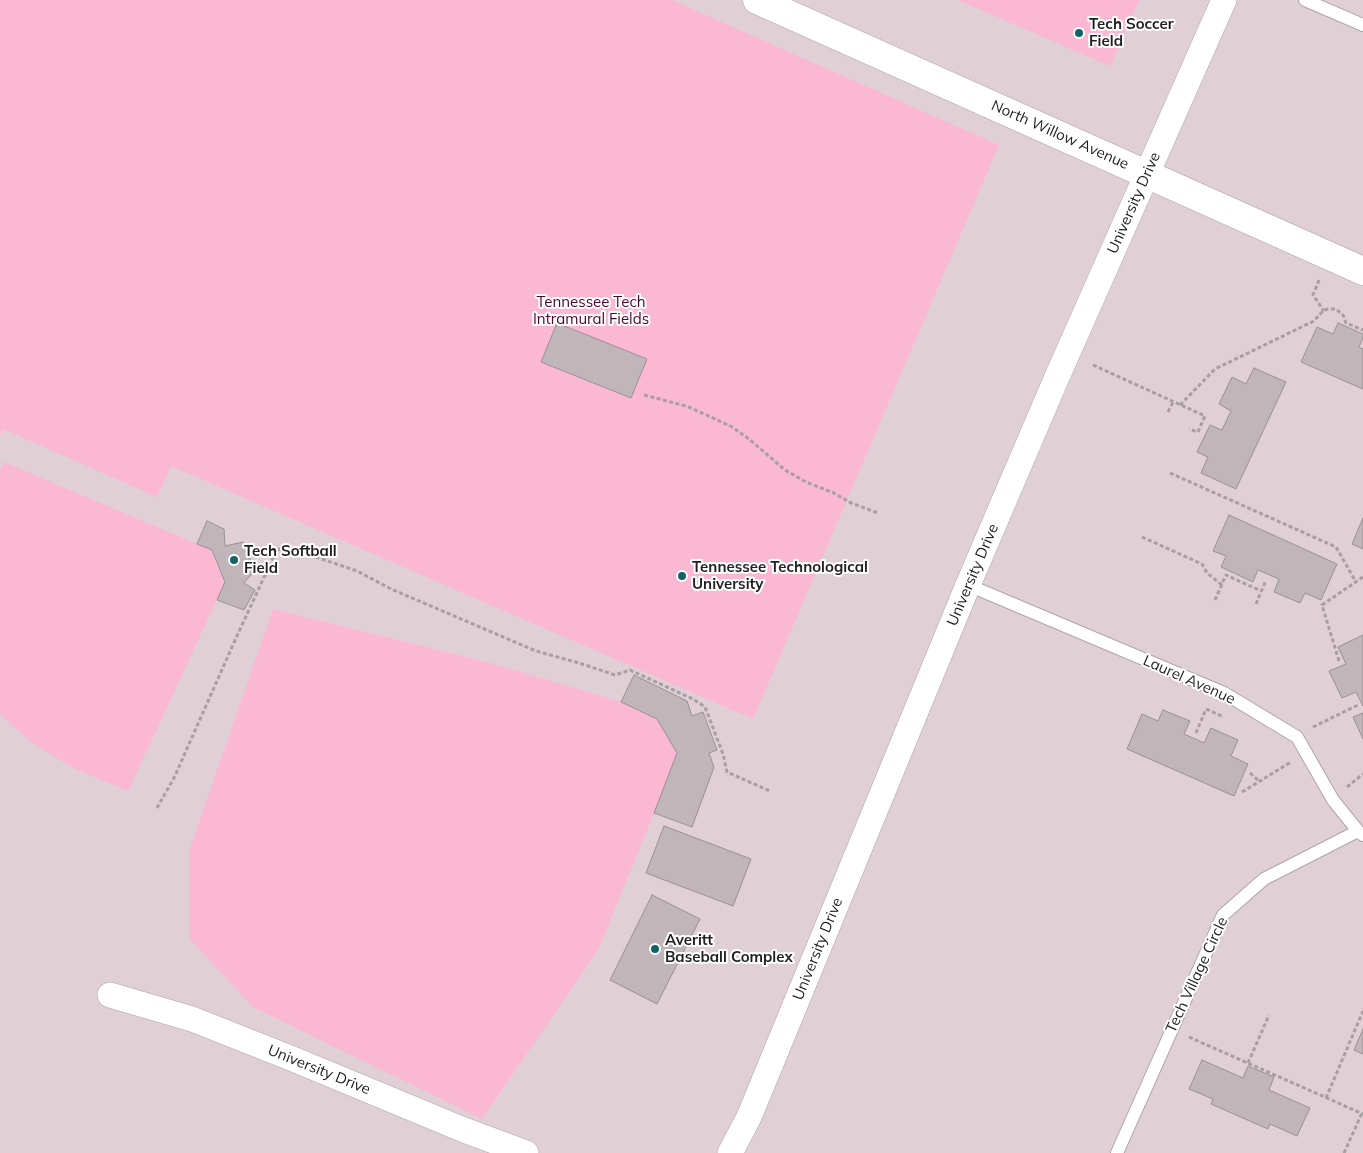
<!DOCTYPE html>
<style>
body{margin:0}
canvas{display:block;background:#e8dee2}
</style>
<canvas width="1363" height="1153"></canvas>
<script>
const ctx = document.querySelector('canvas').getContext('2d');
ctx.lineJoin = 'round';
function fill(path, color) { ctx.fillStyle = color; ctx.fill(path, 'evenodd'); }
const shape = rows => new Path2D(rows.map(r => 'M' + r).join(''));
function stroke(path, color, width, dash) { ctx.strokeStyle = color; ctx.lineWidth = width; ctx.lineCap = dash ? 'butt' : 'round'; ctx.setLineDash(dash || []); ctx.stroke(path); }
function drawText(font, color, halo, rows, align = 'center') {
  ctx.font = font + ' Mulish,sans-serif'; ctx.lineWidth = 4; ctx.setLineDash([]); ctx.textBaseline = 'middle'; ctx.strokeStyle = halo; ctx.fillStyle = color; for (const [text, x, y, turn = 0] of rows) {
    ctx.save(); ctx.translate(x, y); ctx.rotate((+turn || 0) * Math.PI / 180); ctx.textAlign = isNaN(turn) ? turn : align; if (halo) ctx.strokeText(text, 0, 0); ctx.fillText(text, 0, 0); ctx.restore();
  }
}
const built = shape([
 [0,0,1363,0,1363,1153,0,1153]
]);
const green = shape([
 [0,0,672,0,999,145,753,719,171,466,157,497,3,429,0,436],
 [958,0,1139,0,1110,66],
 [4,462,197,544,212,550,225,582,128,791,73,768,31,742,0,714,0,470],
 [273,609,495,664,621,702,657,719,677,753,654,813,598,950,482,1119,253,1007,189,938,189,851]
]);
const building = shape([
 [557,323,647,359,631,398,541,362,557,323],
 [1338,323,1363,334,1363,338,1359,347,1363,349,1363,389,1301,362,1317,327,1333,334,1338,323],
 [1254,368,1286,382,1236,489,1201,473,1208,457,1197,452,1210,425,1222,430,1231,411,1219,404,1232,377,1246,384,1254,368],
 [1229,515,1337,564,1321,600,1305,593,1300,603,1274,592,1279,579,1258,570,1253,582,1221,567,1226,556,1213,551,1229,515],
 [1363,518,1363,549,1352,544,1363,518],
 [207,521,224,529,225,546,243,542,255,570,244,583,255,590,244,610,217,600,225,582,212,550,197,544,207,521],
 [1363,635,1363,706,1356,692,1342,698,1329,671,1346,664,1338,647,1363,635],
 [634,675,687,701,692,716,703,712,717,750,709,753,714,767,692,827,654,813,677,753,657,719,621,702,634,675],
 [1163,710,1190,721,1184,734,1204,743,1211,728,1238,740,1231,756,1248,764,1234,796,1127,749,1142,714,1158,721,1163,710],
 [1363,713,1363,739,1353,717,1363,713],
 [664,826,751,859,733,906,646,873,664,826],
 [652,895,700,919,657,1004,610,980,652,895],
 [1363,1029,1363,1054,1354,1050,1363,1029],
 [1202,1060,1243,1078,1248,1066,1274,1077,1269,1090,1310,1108,1297,1136,1270,1124,1268,1129,1211,1104,1213,1099,1189,1089,1202,1060]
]);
const path = shape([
 [1319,280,1313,295,1324,311],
 [1093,365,1205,416,1198,432,1189,429],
 [644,395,686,406,711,417,732,427,749,439,785,470,806,482,834,493,851,503,878,513],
 [1180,405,1215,369,1314,321,1321,313,1327,309,1336,309,1343,315,1346,323,1363,330],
 [1168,412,1173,402],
 [1170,473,1336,547,1356,582],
 [1142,537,1202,564,1207,573,1222,585],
 [1215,600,1226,575,1261,591],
 [1256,604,1266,580],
 [1339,661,1322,605,1363,577],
 [1313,727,1358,705],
 [1196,733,1206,709,1224,717],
 [1250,773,1259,781],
 [1347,787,1363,774],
 [1242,792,1291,762],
 [157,808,174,778,236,638,277,549,313,556,357,571,391,589,536,651,579,663,615,675,630,670,693,699,705,707,723,754,727,772,770,791],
 [1189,1037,1363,1114],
 [1248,1063,1269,1015],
 [1326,1098,1363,1011],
 [1344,1153,1362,1113]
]);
const lane = shape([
 [1305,0,1363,25],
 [968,585,1224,693,1297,737,1333,800,1358,831,1363,835],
 [1117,1153,1223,915,1264,879,1358,831]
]);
const street = shape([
 [110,995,192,1019,293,1059,464,1130,526,1153],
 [730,1153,749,1117,968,585,1057,377,1224,0]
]);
const secondary = shape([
 [757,0,1363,271]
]);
const markers = [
 [1079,33,5,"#146369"],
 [234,560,5,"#146369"],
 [682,576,5,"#146369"],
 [655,949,5,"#146369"]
];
const poiNames = [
 ["Tech Soccer",1089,24],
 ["Field",1089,41],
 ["Tech Softball",244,551],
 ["Field",244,568],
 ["Tennessee Technological",692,567],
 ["University",692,584],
 ["Averitt",665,940],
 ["Baseball Complex",665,957]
];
const streetNames = [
 ["North Willow Avenue",1060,135,24],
 ["University Drive",1134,203,-66],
 ["University Drive",973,575,-67],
 ["Laurel Avenue",1189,680,24],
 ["University Drive",818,949,-68],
 ["Tech Village Circle",1197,975,-65],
 ["University Drive",319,1070,22]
];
const parkNames = [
 ["Tennessee Tech",591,302],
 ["Intramural Fields",591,319]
];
fill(built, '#e1cfd6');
fill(green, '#fab8d3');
fill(building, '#c0b6b9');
stroke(building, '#9a9194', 1);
stroke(lane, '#aea5a8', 14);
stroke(street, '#aea5a8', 26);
stroke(secondary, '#aea5a8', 29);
stroke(path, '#a79fa2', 3, [4, 2.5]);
stroke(lane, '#fff', 12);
stroke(street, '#fff', 25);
stroke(secondary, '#fff', 28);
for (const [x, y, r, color] of markers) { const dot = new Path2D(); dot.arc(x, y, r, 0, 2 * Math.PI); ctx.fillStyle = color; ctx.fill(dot); stroke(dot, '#fff', 2); }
drawText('bold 15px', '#211e1f', '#fff', poiNames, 'left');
drawText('15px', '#211e1f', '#fff', streetNames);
drawText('15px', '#4d042e', '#fff', parkNames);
</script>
